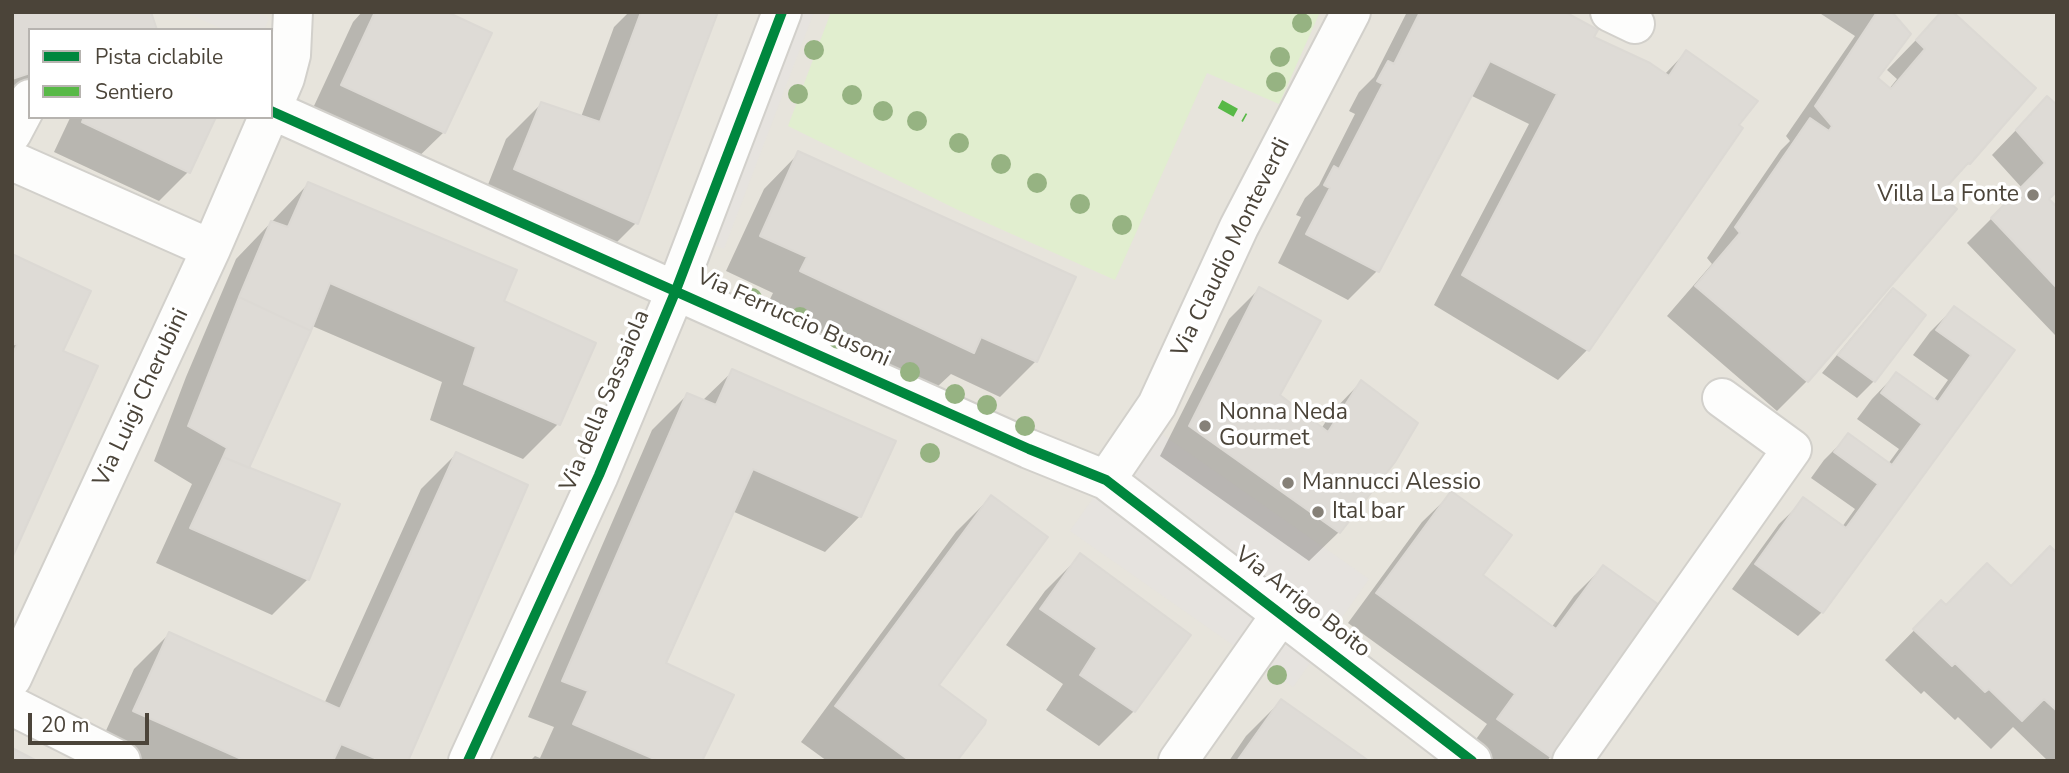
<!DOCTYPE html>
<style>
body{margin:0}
#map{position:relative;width:2069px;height:773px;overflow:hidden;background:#f4f2ee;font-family:"Nunito Sans",sans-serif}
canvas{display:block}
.frame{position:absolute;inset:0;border:14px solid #4b4439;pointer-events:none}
.legend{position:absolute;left:28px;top:28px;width:245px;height:91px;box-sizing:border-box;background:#fff;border:2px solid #b7b4b0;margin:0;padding:9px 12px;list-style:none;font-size:21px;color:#4b4439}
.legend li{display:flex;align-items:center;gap:14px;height:35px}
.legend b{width:35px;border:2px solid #b7b4b0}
.scale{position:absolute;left:28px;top:713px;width:121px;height:32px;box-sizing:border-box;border:4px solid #4b4439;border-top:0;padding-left:9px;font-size:21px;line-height:24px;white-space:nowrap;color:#4b4439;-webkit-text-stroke:5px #fff;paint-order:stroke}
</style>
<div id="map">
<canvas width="2069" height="773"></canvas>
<div class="frame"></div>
<ul class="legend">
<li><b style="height:9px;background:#00873e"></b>Pista ciclabile</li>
<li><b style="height:9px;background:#58b947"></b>Sentiero</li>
</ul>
<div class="scale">20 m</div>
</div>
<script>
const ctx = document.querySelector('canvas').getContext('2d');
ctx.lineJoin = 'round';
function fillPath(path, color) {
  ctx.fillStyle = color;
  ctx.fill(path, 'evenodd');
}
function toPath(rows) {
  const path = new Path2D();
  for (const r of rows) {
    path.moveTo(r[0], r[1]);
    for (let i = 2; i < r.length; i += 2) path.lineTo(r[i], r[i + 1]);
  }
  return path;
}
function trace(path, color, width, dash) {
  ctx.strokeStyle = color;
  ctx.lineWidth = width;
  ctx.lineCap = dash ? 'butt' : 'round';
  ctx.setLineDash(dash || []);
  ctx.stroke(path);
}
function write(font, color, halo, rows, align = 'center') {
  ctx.font = font + ' "Nunito Sans",sans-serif';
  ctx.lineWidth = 7;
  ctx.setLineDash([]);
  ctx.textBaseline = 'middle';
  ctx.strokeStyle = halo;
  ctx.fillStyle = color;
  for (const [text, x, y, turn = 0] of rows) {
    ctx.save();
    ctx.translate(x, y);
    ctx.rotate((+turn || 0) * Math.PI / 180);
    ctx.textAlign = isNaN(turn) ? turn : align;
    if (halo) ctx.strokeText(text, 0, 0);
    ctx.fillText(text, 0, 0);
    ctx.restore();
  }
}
fillPath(toPath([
 [12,12,2057,12,2057,761,12,761],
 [30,30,271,30,271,117,30,117]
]), '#e7e4dc');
fillPath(toPath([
 [831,12,1320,12,1279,104,1207,73,1115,280,960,211,788,126]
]), '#e1eecf');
fillPath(toPath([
 [184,12,255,12,269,18,264,30,225,30],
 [797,12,814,12,724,249,709,243],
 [317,141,631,281,626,292,312,152],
 [1146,423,1369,579,1293,687,1070,531]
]), '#e6e3df');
fillPath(toPath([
 [12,12,30,30,30,92,12,98],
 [362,12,443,12,444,132,408,167,307,121,353,22],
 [629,12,715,12,636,223,601,258,480,205,506,139,541,104,581,117,614,27],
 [1407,12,1562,12,1591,38,1664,75,1686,52,1740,128,1587,350,1558,380,1434,305,1529,124,1470,95,1378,270,1348,300,1278,263,1301,217,1296,215,1305,198,1319,185,1355,114,1349,111,1359,92,1374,77],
 [1818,12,1889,12,1876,78,1889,89,1897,79,1887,70,1943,12,1969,163,1938,194,1955,209,1807,381,1777,411,1667,316,1712,264,1707,258,1781,150,1790,141,1786,136,1855,36],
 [2047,98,2047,199,2057,209,2057,333,2055,335,1967,243,2022,188,1992,155],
 [214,117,188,172,159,201,54,152,70,118],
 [799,153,1036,361,1000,397,951,374,937,387,766,307,773,293,726,271,764,189],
 [308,184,502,302,558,424,523,459,430,420,442,382,310,325,247,469,338,505,307,580,272,615,156,563,192,484,154,461,186,377,236,259],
 [12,256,61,352,12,553],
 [1259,289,1278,395,1321,429,1332,412,1361,382,1339,532,1309,561,1160,456,1229,319],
 [1893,290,1874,381,1857,398,1822,373,1876,308],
 [1954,308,2012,350,1822,612,1798,636,1732,589,1779,524,1804,500,1842,527,1855,509,1811,478,1824,460,1848,436,1888,464,1899,449,1857,419,1872,399,1896,374,1933,401,1948,380,1913,355,1930,332],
 [733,371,860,516,825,552,732,511,664,664,700,761,530,761,535,756,540,758,554,727,528,717,652,430,687,395,702,401],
 [456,454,406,761,131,761,99,746,134,669,169,634,324,704,421,489],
 [1452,493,1480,576,1551,628,1574,596,1603,567,1660,608,1547,761,1486,761,1469,749,1487,724,1348,623,1422,522],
 [991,497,936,686,954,761,827,761,801,742,956,532],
 [2057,555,2057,761,2048,761,2013,727,1991,749,1958,717,1955,720,1924,691,1921,694,1885,660,1941,603,1945,607,2011,588],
 [1080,556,1134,711,1099,746,1046,710,1063,684,1006,645,1045,591],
 [1281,701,1366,761,1229,761,1246,736]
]), '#0003');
const building = toPath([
 [12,12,151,12,157,30,30,30,30,73,12,79,12,12],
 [375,12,447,12,492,33,445,133,341,85,375,12],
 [641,12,718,12,638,224,514,169,541,102,600,122,641,12],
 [1420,12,1565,12,1598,30,1594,37,1650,63,1669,76,1686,50,1758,101,1739,125,1743,128,1589,351,1462,275,1557,94,1490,61,1379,272,1306,234,1330,188,1324,185,1334,166,1339,169,1383,84,1377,81,1388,61,1394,64,1420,12],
 [1877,12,1892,12,1911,34,1878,78,1891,89,1925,49,1916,40,1941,12,1953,12,2036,88,1970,164,1968,163,1940,194,1957,209,1808,382,1695,286,1740,233,1735,227,1810,118,1829,131,1832,126,1815,106,1877,12],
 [2047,96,2057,105,2057,191,2049,199,2057,207,2057,288,1991,218,2045,163,2016,130,2047,96],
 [84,117,216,117,190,173,82,122,84,117],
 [798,151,1076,277,1037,362,981,337,974,353,800,271,807,257,760,236,798,151],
 [308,182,517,270,504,301,596,343,560,425,464,384,476,347,330,283,311,331,239,297,271,221,288,227,308,182],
 [12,254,91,291,63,351,98,366,12,558,12,355,17,345,12,343,12,254],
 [1259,287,1321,321,1280,395,1328,432,1361,380,1418,423,1395,462,1340,533,1189,426,1259,287],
 [1893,288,1926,315,1875,382,1838,355,1893,288],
 [239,297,311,331,249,468,223,457,227,448,188,426,239,297],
 [1954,306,2015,350,1823,613,1755,564,1803,497,1846,528,1878,484,1834,452,1848,433,1892,465,1922,424,1881,393,1896,372,1938,402,1971,355,1936,330,1954,306],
 [732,369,896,441,861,517,753,469,666,663,734,695,702,761,659,761,573,724,588,691,562,681,687,393,716,405,732,369],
 [456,452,528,485,408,761,382,761,341,744,333,761,246,761,133,711,169,632,340,709,456,452],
 [223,457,340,504,309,580,190,528,223,457],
 [1451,491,1512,535,1483,575,1556,629,1603,565,1662,607,1552,758,1497,719,1515,694,1376,593,1451,491],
 [991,495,1048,537,939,685,986,720,985,724,957,761,910,761,835,706,991,495],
 [2050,546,2057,553,2057,711,2044,699,2022,721,1989,689,1985,692,1955,663,1952,666,1913,629,1941,600,1946,605,1987,563,2011,586,2050,546],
 [1080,553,1191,635,1135,712,1080,675,1097,648,1040,609,1080,553],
 [1281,699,1369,761,1237,761,1281,699],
 [12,748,37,761,12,761,12,748]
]);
fillPath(building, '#dedbd6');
trace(building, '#dcd9d4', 2);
const minor = toPath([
 [1610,12,1635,24],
 [272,110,1029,449,1106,480,1472,761],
 [271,111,285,78,291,55,293,12],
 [12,133,30,99],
 [12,161,211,249],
 [1106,480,1157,405,1239,227,1351,12],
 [12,678,211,249,268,117],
 [12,706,121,761],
 [468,761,599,475,676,290,782,12],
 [1178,761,1282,613],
 [1572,761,1792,449,1722,398]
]);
trace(minor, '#d2d0cb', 42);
trace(minor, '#fdfdfc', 38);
trace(toPath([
 [1220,104,1245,118]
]), '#58b947', 9, [18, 9]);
trace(toPath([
 [271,111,1029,449,1106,480,1472,761],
 [468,761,599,475,676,290,782,12]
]), '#00873e', 10);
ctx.fillStyle = '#96b382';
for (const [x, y] of [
 [1302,23],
 [814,50],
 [1280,57],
 [1276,82],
 [798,94],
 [852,95],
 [883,111],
 [917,121],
 [959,143],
 [1001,164],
 [1037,183],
 [1080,204],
 [1122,225],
 [752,298],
 [800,317],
 [838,339],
 [910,372],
 [955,394],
 [987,405],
 [1025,426],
 [930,453],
 [1277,675]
]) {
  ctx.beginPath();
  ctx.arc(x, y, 10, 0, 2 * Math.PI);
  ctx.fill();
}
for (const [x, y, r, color] of [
 [2033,195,7,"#868178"],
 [1205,426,7,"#868178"],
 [1288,483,7,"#868178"],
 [1318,512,7,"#868178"]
]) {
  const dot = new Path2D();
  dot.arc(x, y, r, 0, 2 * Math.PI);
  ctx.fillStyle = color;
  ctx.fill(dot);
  trace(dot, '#fff', 2.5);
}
write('23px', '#4b4439', '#fff', [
 ["Villa La Fonte",2019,195,"right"],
 ["Nonna Neda",1219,413],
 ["Gourmet",1219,439],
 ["Mannucci Alessio",1302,483],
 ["Ital bar",1332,512]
], 'left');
write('23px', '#4b4439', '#fff', [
 ["Via Claudio Monteverdi",1232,248,-64],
 ["Via Ferruccio Busoni",793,319,24],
 ["Via Luigi Cherubini",142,398,-65],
 ["Via della Sassaiola",606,401,-67],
 ["Via Arrigo Boito",1302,603,38]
]);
</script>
